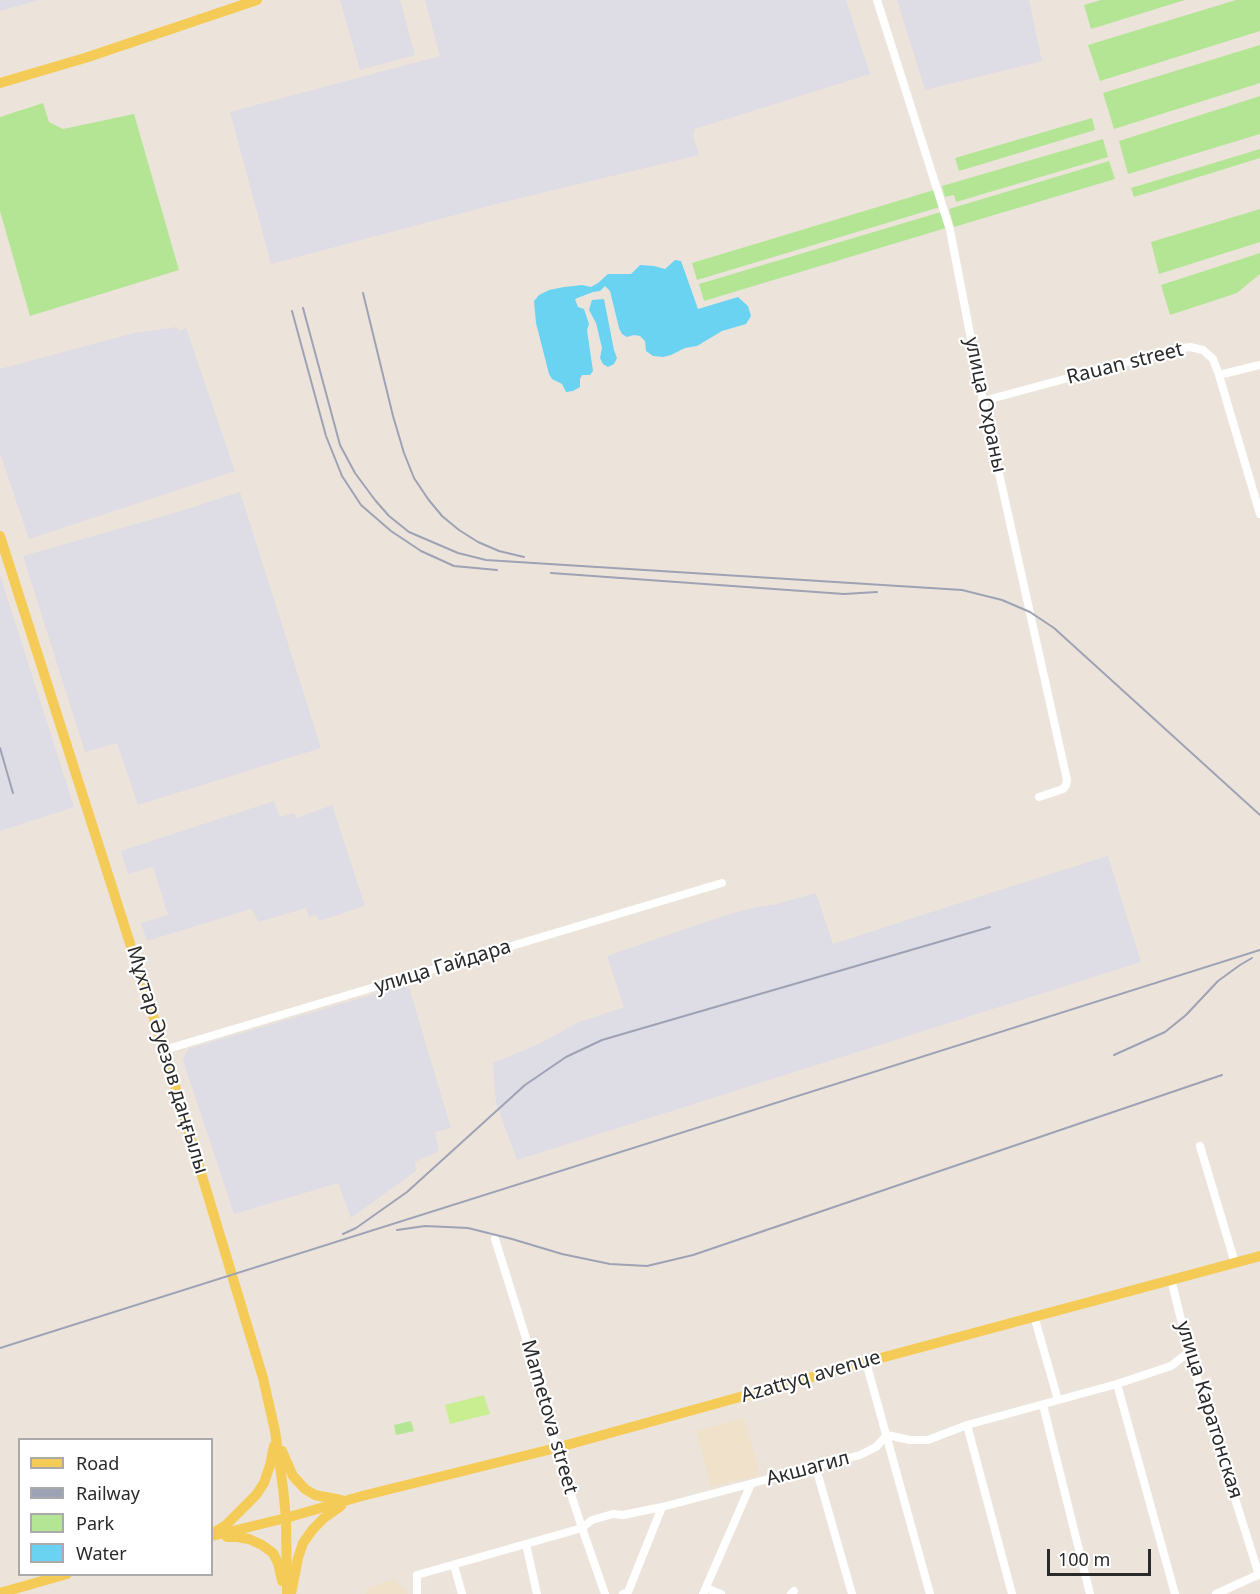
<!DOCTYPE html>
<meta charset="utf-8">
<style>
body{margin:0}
#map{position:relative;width:1260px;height:1594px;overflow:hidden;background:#ece4db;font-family:"Noto Sans",sans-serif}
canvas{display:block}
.legend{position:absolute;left:18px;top:1438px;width:195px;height:138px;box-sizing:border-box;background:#fff;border:2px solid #aaa;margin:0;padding:8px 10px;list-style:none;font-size:18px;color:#2a2a2a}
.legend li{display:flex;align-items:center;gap:12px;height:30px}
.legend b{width:30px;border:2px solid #aaa}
.scale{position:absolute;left:1047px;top:1549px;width:104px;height:27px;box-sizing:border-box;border:3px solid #2a2a2a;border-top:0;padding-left:8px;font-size:18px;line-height:21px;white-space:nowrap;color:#2a2a2a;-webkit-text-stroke:4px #fff;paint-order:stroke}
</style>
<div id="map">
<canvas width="1260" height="1594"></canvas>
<ul class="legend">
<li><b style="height:8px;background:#f5cb57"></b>Road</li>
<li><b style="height:8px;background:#9ea2b5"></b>Railway</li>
<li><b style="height:16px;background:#b3e595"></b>Park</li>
<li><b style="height:16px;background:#6ad3f2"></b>Water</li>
</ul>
<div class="scale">100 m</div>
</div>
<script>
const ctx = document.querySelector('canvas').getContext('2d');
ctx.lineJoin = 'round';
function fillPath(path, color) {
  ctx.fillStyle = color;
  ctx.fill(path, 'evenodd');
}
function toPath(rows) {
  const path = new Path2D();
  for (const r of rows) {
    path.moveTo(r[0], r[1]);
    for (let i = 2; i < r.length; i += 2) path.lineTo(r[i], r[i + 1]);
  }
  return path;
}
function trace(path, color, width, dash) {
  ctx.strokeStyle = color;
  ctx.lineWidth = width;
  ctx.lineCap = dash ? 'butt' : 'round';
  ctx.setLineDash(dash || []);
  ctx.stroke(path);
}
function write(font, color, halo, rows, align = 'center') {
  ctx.font = font + ' "Noto Sans",sans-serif';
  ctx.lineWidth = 4.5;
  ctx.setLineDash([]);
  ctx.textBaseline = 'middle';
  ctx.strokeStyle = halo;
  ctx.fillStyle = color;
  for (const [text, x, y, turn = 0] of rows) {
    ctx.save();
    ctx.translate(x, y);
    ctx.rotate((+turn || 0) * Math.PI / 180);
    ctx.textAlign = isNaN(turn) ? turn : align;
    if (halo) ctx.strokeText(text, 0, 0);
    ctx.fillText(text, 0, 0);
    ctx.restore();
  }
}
fillPath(toPath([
 [0,0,39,0,0,11],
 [340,0,400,0,415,55,360,70],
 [425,0,846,0,870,74,695,129,693,136,699,155,504,202,271,264,230,112,440,56],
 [897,0,1029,0,1042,61,925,90],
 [177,327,179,331,186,328,235,471,29,539,0,453,0,369,134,333],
 [240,492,321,748,138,805,117,743,85,752,23,556,181,511],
 [0,575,74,807,0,831],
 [274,801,280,817,294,813,297,818,332,805,365,906,319,921,316,915,309,917,306,908,259,922,251,909,147,941,141,923,168,915,153,867,128,874,121,851],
 [1108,856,1141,962,517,1160,496,1103,493,1063,541,1043,577,1023,624,1007,607,956,726,915,761,906,773,905,816,893,833,944,1009,887],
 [408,984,451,1128,435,1132,439,1151,415,1162,416,1171,351,1218,338,1183,234,1214,183,1060,188,1049]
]), '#dedce4');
fillPath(toPath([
 [744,1418,760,1475,711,1487,696,1431],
 [394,1579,408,1594,365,1594,368,1588]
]), '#efe1ca');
fillPath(toPath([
 [1101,0,1185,0,1091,29,1084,5],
 [1236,0,1260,0,1260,31,1100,81,1088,45],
 [1260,45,1260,83,1114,129,1103,93],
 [1260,96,1260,134,1128,174,1119,141],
 [43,103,49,122,63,129,134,114,179,270,30,316,0,211,0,117],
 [1092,118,1095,130,959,171,955,158],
 [1103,139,1108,157,956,202,954,195,945,197,942,186],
 [1260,149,1260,158,1134,197,1131,188],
 [1109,161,1115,179,954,227,949,209],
 [934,190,940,207,697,280,692,263],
 [1260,209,1260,242,1159,274,1151,242],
 [941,212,946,228,704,301,699,284],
 [1260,253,1260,274,1237,293,1170,315,1161,285],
 [411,1421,414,1431,396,1435,394,1425]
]), '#b3e595');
fillPath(toPath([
 [484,1395,490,1414,450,1424,445,1405]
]), '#c9ed91');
fillPath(toPath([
 [675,260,681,261,698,309,738,297,748,306,751,316,746,324,722,331,697,346,685,348,671,355,663,357,653,356,646,351,645,341,640,336,634,335,627,337,622,334,619,328,610,291,605,286,600,291,593,292,575,299,578,307,584,309,589,324,587,330,593,371,590,375,582,375,580,379,580,387,573,391,566,392,562,384,552,379,549,374,536,323,534,301,539,295,549,290,564,287,582,285,591,287,598,283,608,274,631,274,640,265,654,266,665,269],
 [604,299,614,350,617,358,614,364,608,367,603,364,600,358,602,348,596,323,589,310,592,300]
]), '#6ad3f2');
trace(toPath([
 [877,0,950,230,983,401,1067,780,1066,785,1063,789,1039,797],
 [1219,375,1260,365],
 [983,401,1176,349,1190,347,1203,350,1213,359,1219,375,1260,514],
 [164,1050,722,883],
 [1200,1146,1235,1263],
 [495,1239,539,1380,556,1448,582,1528,605,1594],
 [1171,1279,1189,1352,1259,1575],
 [1034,1316,1058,1400],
 [866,1362,930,1594],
 [1117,1384,1175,1594],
 [1043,1405,1090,1594],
 [967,1425,1012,1594],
 [816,1468,852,1594],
 [526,1544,537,1594],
 [454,1565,462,1594],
 [706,1588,721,1594],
 [417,1594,417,1575,582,1528,592,1520,613,1514,623,1515,662,1507,860,1455,876,1447,887,1435,910,1440,928,1440,967,1425,1117,1384,1171,1366,1189,1352],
 [623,1594,628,1592,662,1507],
 [703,1594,751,1484],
 [791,1594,794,1591],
 [1216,1594,1260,1574]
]), '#fff', 8);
trace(toPath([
 [0,83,85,58,257,0],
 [0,536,164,1050,263,1378,275,1431,283,1488,286,1518,287,1594],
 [282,1451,293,1476,305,1489,315,1495,341,1500],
 [213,1533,226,1525,256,1495,264,1483,270,1465,274,1446],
 [212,1536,286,1518,362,1496,556,1448,866,1362,1260,1256],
 [227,1537,237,1537,249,1539,262,1545,273,1553,278,1563,282,1581],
 [0,1593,67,1574],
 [291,1594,298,1558,303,1543,313,1529,324,1518,341,1506]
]), '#f5cb57', 10);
trace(toPath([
 [363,293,393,416,404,453,414,478,428,499,442,516,459,530,478,542,499,551,524,557],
 [303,308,340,445,355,473,375,500,389,516,409,532,458,553,486,560,962,590,1002,600,1030,612,1054,628,1260,815],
 [292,311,326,436,342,476,361,505,391,531,421,551,454,566,497,570],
 [551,573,844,594,877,592],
 [0,748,13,793],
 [1114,1055,1165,1032,1186,1015,1218,981,1240,965,1252,958],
 [397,1230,425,1226,468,1228,512,1239,562,1254,610,1264,647,1266,693,1255,1222,1075],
 [343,1234,356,1228,407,1192,525,1085,566,1057,602,1040,990,927],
 [0,1348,1260,950]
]), '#9ea2b5', 2);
write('20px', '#2a2a2a', '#fff', [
 ["Rauan street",1125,364,-14],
 ["улица Охраны",985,405,78],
 ["улица Гайдара",443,967,-17],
 ["Мұхтар Әуезов даңғылы",167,1060,73],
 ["Azattyq avenue",811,1377,-16],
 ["улица Каратонская",1209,1410,73],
 ["Mametova street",549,1417,74],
 ["Акшагил",808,1469,-15]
]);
</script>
